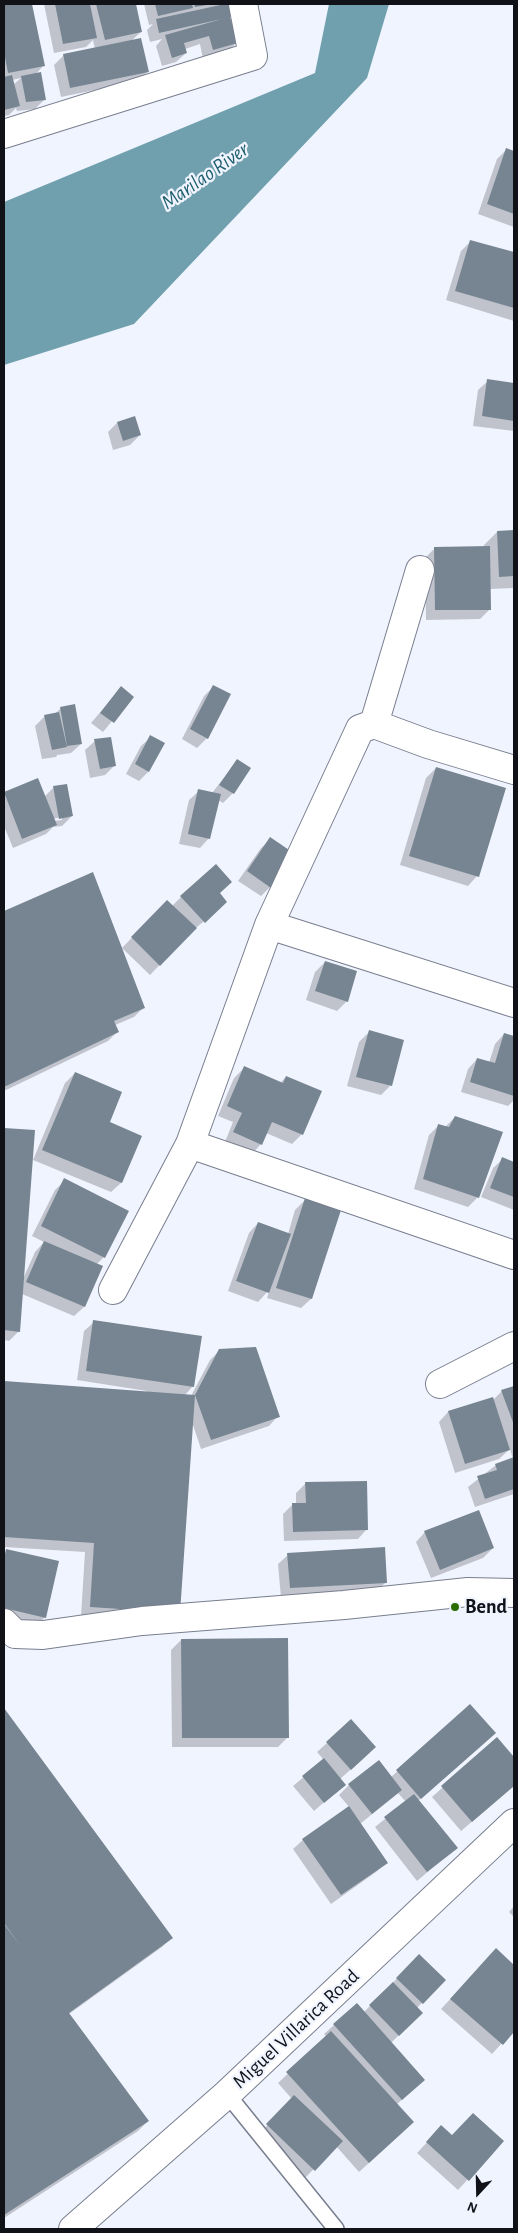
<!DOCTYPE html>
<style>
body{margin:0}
#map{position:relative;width:518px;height:2233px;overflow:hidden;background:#f0f4ff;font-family:"Alegreya Sans",sans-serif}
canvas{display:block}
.frame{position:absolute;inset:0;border:5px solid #101218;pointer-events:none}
.north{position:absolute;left:453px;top:2168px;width:50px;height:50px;-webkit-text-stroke:4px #f0f4ff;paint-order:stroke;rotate:201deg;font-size:14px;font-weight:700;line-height:20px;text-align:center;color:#101218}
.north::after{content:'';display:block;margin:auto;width:18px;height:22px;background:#101218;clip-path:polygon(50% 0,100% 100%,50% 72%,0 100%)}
</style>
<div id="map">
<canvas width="518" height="2233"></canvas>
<div class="frame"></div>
<div class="north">N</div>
</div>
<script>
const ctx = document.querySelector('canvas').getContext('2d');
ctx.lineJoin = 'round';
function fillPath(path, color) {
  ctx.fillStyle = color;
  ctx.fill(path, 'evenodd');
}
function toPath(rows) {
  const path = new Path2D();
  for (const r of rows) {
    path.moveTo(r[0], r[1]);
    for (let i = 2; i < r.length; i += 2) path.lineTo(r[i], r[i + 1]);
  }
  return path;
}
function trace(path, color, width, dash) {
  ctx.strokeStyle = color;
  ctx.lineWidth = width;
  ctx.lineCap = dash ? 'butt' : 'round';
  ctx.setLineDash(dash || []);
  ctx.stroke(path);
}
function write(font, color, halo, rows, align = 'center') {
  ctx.font = font + ' "Alegreya Sans",sans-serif';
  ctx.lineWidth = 4.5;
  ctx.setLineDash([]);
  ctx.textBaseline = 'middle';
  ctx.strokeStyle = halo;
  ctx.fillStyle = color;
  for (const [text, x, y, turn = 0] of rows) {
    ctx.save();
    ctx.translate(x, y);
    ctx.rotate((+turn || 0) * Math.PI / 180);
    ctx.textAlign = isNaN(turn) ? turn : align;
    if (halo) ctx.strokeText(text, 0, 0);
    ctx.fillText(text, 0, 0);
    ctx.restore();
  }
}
fillPath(toPath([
 [329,4,389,4,367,78,134,324,4,365,4,202,315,73]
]), '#70a0ad');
fillPath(toPath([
 [4,4,31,4,44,65,35,75,45,99,35,109,17,111,16,108,9,115,4,116],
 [21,78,13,85,12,80],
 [44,4,135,4,141,32,131,41,147,72,138,81,61,97,54,65,64,55,95,49,93,40,86,47,54,53],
 [144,4,230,4,232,16,229,18,236,43,227,53,203,59,200,44,185,49,186,53,176,62,162,66,156,46,162,39,150,42,147,30,153,24,149,25],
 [506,150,514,153,514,227,478,214,497,159],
 [471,241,514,254,514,321,446,300,461,251],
 [488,381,514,384,514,431,473,426,478,390],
 [134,417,140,435,130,445,113,450,108,432,117,423],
 [514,531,514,588,490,589,490,609,480,619,426,620,425,558,435,548,484,548,484,545,497,532],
 [213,687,207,738,197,748,182,739,204,696],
 [121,688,132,697,103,732,91,723],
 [61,708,81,744,71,753,58,755,58,754,56,757,42,759,35,726,45,716,55,714],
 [151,737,148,772,139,781,126,774,141,746],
 [95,741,115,765,105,775,90,778,85,750],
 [237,761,250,769,233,793,223,803,218,800,209,838,200,848,179,844,189,800,199,791,212,793],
 [436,768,477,876,468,886,400,865,426,778],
 [37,780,44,797,53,788,72,816,62,826,53,827,46,834,13,848,4,826,4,793],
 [62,817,62,820,53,821,52,819],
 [271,839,270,887,261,896,238,881,261,848],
 [92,874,144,1007,134,1017,115,1025,117,1032,108,1041,4,1091,4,913],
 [218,893,216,912,193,930,150,975,122,948,167,901,172,906,181,897],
 [325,962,347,1001,337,1011,306,1000,315,972],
 [369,1032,390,1086,381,1095,347,1086,359,1042],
 [504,1034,514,1037,514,1100,508,1106,461,1092,468,1069,477,1059,489,1063,495,1044],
 [244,1068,280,1083,286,1077,302,1134,292,1144,266,1133,261,1144,252,1154,225,1142,233,1122,218,1116,234,1078],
 [75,1073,108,1123,140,1137,121,1183,111,1192,33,1160,65,1083],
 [455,1117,478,1197,468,1207,414,1189,429,1135,439,1125,445,1127],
 [4,1129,34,1131,23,1279,35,1252,44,1242,32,1236,55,1190,65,1180,127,1211,104,1257,96,1265,101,1267,84,1307,74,1316,22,1294,19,1331,9,1341,4,1340],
 [503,1159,514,1163,514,1210,481,1197,493,1168],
 [305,1200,339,1211,311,1299,301,1308,267,1298,270,1289,258,1302,228,1291,249,1233,258,1223,288,1234,295,1210],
 [94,1322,193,1386,185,1395,191,1396,210,1360,220,1350,278,1416,269,1426,201,1449,192,1422,179,1612,81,1616,85,1552,4,1547,4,1383,147,1393,147,1391,77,1380,84,1331],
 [514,1387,514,1494,475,1507,468,1487,496,1465,513,1459,510,1449,499,1459,455,1473,439,1422,448,1412,493,1398,493,1400,502,1391],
 [305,1484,367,1529,358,1539,284,1541,283,1514,293,1504,296,1504,296,1493],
 [425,1532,493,1548,483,1558,431,1578,416,1542],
 [7,1550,45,1617,35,1627,4,1620,4,1553],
 [288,1555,386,1582,376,1592,281,1598,278,1564],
 [181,1640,288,1737,278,1747,172,1747,171,1650],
 [470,1706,484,1743,418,1801,456,1848,417,1881,375,1827,406,1802,398,1793,360,1824,386,1863,376,1872,331,1904,293,1849,303,1840,350,1808,339,1795,349,1785,378,1762,391,1777],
 [4,1710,171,1938,162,1947,69,2014,148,2121,138,2131,4,2218],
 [497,1739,514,1758,514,1786,461,1831,432,1797],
 [327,1743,365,1757,340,1779,344,1785,314,1811,293,1786,324,1760,317,1752],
 [514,1906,514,1917,509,1912],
 [496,1950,514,1966,514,2030,492,2054,441,2009],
 [419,1956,444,1980,416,2009,421,2013,391,2043,414,2089,396,2105,403,2132,359,2172,336,2146,304,2179,258,2135,292,2099,278,2083,327,2037,324,2034,334,2025,364,2012],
 [452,2136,503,2141,458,2190,417,2153,432,2137]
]), '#0003');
fillPath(toPath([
 [4,4,32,4,45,66,8,73,4,52],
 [55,4,90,4,97,38,63,44],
 [96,4,136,4,142,32,105,40],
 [155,4,192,4,193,8,158,16],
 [194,4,207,4,207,5,195,7],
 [225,4,230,4,233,16,230,17,238,43,213,50,209,36,184,43,187,53,172,58,165,35,222,19,159,33,156,19],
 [141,38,149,72,70,88,63,54],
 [41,72,46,100,26,102,21,76],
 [12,75,20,106,4,110,4,77],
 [506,148,514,151,514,214,487,204],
 [470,240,514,252,514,308,455,291],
 [487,379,514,383,514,421,482,416],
 [135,416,141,435,123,441,117,422],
 [514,530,514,576,499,577,497,531],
 [490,546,491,610,435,610,434,547],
 [213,685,231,694,208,739,190,729],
 [121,686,134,697,114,723,100,713],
 [75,704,82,744,67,746,60,707],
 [59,712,67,747,52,750,44,715],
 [150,735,165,743,149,772,135,764],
 [111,737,116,766,100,769,94,739],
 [237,759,251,768,234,794,219,785],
 [436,767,506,788,479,877,409,856],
 [38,778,57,825,22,839,4,792],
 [67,784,73,816,59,819,53,786],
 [198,789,221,794,210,839,188,834],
 [270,837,295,854,271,888,247,871],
 [216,864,232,882,220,893,227,902,205,923,180,896],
 [93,872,145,1008,114,1021,119,1032,4,1087,4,911],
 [167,900,197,928,160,966,131,937],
 [325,961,357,971,348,1002,315,991],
 [369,1030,404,1040,392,1086,356,1077],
 [504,1033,514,1036,514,1096,470,1082,477,1058,495,1063],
 [244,1066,283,1083,286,1076,322,1091,303,1135,272,1122,262,1145,233,1132,242,1113,227,1106],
 [75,1072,122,1092,110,1122,142,1136,122,1183,42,1150],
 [455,1116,503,1132,479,1198,423,1179,438,1124,449,1127],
 [4,1128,35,1130,20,1332,4,1330],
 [502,1157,514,1162,514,1197,490,1188],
 [64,1178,129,1211,105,1258,41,1226],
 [305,1198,341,1210,312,1299,276,1288],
 [258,1222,291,1234,269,1293,236,1281],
 [44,1241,103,1266,85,1307,26,1282],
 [93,1320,202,1336,194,1387,86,1371],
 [256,1347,280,1417,211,1440,195,1395,219,1349],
 [4,1381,195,1395,180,1613,90,1607,94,1543,4,1537],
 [514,1386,514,1425,501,1390],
 [493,1397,510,1450,465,1464,448,1411],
 [514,1457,514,1489,485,1499,477,1476,497,1470,495,1464],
 [367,1481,368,1530,293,1532,292,1503,306,1503,305,1482],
 [479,1510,494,1548,440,1570,424,1531],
 [385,1547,387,1583,290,1588,287,1553],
 [6,1549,59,1561,46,1618,4,1608,4,1560],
 [288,1638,289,1738,182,1738,181,1639],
 [470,1704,496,1733,421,1799,396,1770],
 [4,1708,173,1938,69,2013,149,2121,4,2215,4,1924,20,1945,4,1923],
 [351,1719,376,1747,351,1770,326,1742],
 [497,1737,514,1757,514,1786,472,1822,441,1786],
 [324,1758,346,1785,324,1803,302,1776],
 [379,1760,402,1790,372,1814,348,1784],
 [414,1794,458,1848,427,1872,384,1817],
 [349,1806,388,1863,341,1895,302,1839],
 [496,1948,514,1965,514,2032,503,2045,450,1999],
 [419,1954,446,1980,423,2004,396,1978],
 [393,1982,423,2013,399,2036,369,2005],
 [357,2003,425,2080,402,2100,333,2024],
 [331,2031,414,2122,369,2163,286,2072],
 [294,2095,343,2141,315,2171,266,2124],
 [473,2113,504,2141,469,2181,426,2142,441,2125,452,2135]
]), '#768591');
const service = toPath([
 [227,2094,336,2229]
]);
const minor = toPath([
 [4,134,253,56,243,4],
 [374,724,420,570],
 [269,925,514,1003],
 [190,1144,514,1255],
 [113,1290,190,1144,269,925,360,729,374,724,428,744,514,770],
 [440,1384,514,1346]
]);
const tertiary = toPath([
 [4,1623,15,1634,43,1635,142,1621,344,1605,468,1592,514,1593]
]);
const secondary = toPath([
 [73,2229,227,2094,514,1823]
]);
trace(service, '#787e8e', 18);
trace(minor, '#787e8e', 30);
trace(tertiary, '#787e8e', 30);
trace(secondary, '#787e8e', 30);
trace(service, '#fff', 15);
trace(minor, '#fff', 28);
trace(tertiary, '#fff', 28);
trace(secondary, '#fff', 28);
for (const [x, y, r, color] of [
 [455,1607,5,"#2a6b00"]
]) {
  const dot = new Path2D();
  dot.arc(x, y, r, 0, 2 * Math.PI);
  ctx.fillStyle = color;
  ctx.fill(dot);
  trace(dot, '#f0f4ff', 2);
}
write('bold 20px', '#101218', '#f0f4ff', [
 ["Bend",465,1607]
], 'left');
write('20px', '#101218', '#f0f4ff', [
 ["Miguel Villarica Road",296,2029,-43]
]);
write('italic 21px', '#1e5f6e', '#f0f4ff', [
 ["Marilao River",205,176,-35]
]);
</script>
